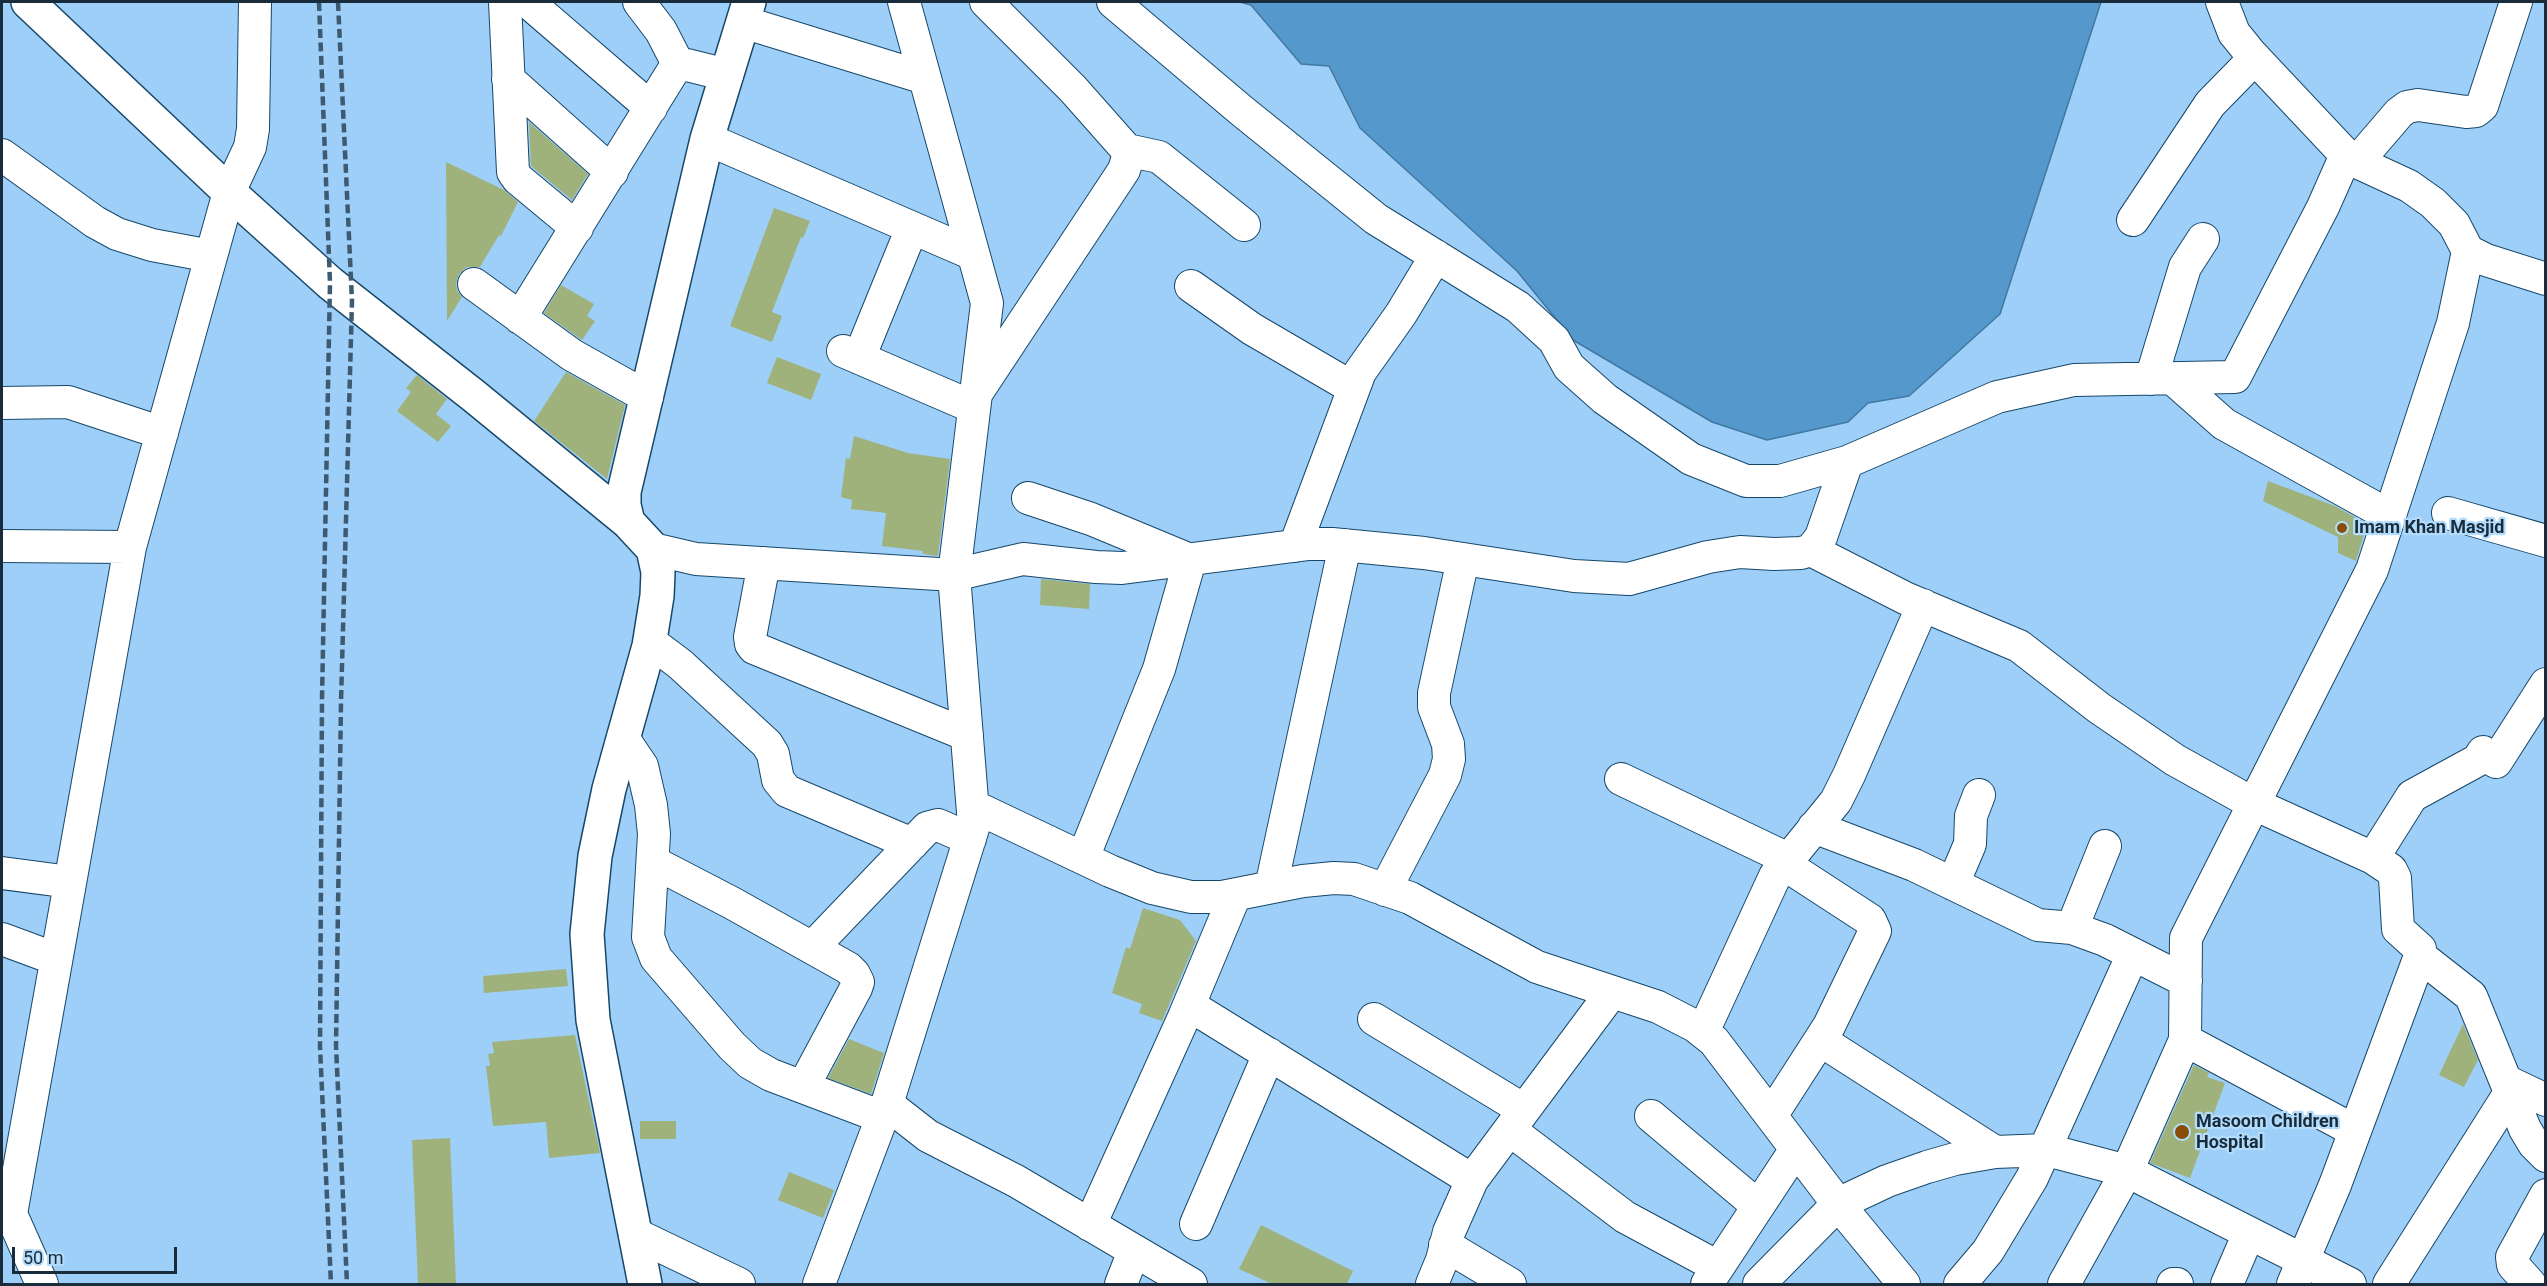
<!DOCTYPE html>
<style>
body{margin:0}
#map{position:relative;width:2547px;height:1286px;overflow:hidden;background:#9dcff8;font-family:Roboto,sans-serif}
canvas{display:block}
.frame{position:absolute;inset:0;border:3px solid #182c3c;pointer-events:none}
.scale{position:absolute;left:12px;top:1247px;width:165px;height:27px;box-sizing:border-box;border:3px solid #182c3c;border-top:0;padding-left:8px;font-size:18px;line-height:21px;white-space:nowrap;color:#182c3c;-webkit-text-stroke:4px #b3dbfc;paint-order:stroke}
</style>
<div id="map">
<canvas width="2547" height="1286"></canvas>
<div class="frame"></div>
<div class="scale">50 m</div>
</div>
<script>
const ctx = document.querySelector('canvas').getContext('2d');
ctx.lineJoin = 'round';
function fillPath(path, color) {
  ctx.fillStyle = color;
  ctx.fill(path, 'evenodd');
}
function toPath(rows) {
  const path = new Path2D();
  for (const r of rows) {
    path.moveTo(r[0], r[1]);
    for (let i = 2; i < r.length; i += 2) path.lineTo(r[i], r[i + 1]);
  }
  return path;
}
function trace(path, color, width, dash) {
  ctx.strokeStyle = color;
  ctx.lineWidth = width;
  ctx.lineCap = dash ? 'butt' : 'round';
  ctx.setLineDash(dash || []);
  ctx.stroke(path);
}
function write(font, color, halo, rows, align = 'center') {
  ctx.font = font + ' Roboto,sans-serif';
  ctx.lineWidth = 4.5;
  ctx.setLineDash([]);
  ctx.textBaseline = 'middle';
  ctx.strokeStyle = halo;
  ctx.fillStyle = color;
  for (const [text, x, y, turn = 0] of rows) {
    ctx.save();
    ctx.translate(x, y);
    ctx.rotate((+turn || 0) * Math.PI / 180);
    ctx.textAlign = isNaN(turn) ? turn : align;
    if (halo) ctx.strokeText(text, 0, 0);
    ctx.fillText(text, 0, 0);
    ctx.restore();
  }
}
const water = toPath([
 [1240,2,2101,2,2000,314,1909,396,1868,403,1848,422,1767,440,1712,422,1573,340,1517,271,1360,128,1329,66,1301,64,1251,5,1240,2]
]);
fillPath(water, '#5498cc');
trace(water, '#4278a1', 1.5);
fillPath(toPath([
 [529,122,588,174,572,200,531,166],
 [446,162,504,190,518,202,501,236,499,235,480,267,467,267,459,274,456,283,457,291,462,297,447,321],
 [774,208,810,221,803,238,801,237,772,312,782,316,772,342,730,326],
 [561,285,594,304,587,316,595,321,582,340,544,313],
 [777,357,821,374,811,400,767,383],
 [566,372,625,405,607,479,534,421],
 [417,375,447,399,436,414,451,426,438,442,397,411,411,392,406,388],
 [854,436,908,453,950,459,938,556,923,554,923,551,882,546,886,513,851,509,852,500,841,497,846,458,850,459],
 [2268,481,2335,506,2367,524,2356,561,2338,553,2338,537,2263,501],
 [1041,579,1090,584,1089,609,1040,605],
 [1143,908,1180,920,1196,941,1162,1021,1139,1013,1142,1004,1112,993,1126,947,1130,949],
 [566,969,568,986,484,993,483,976],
 [2463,1024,2478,1060,2464,1087,2439,1075],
 [575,1035,600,1153,549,1158,546,1122,493,1126,486,1066,490,1066,488,1054,494,1053,492,1042],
 [849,1039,884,1053,871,1094,828,1078],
 [2194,1065,2209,1073,2207,1077,2225,1083,2190,1178,2150,1163],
 [640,1121,676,1121,676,1139,640,1139],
 [450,1138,456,1284,418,1284,412,1140],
 [789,1172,834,1190,823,1218,778,1200],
 [1261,1225,1353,1271,1347,1284,1272,1284,1239,1269]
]), '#a0b27c');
const minor = toPath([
 [505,2,513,172,518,179,577,228],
 [528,2,651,108],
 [639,2,661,31,679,66],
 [1113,2,1242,111,1376,219,1518,307,1554,340,1569,367,1605,399,1691,459,1746,481,1780,481,1847,462,1997,397,2074,380,2235,377,2323,207,2346,155,2251,54,2234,33,2222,2],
 [743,22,925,78],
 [508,79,612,172],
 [707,139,973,254],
 [1127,150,1159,157,1244,225],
 [2,155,95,222,117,234,152,245,211,256],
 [2346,155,2357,162,2409,186,2433,203,2454,224,2468,251,2486,260,2546,279],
 [2357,162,2399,113,2407,107,2418,105,2466,112,2476,111,2482,106,2516,2],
 [2133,220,2210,104,2255,58],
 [474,284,572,355,647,397],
 [1191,286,1252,329,1353,388],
 [520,318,673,71,679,66,687,65,727,75],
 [843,351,973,407],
 [859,358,912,228],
 [2172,378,2224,424,2390,516],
 [2151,379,2185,267,2203,239],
 [978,391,1124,170,1128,157,1127,150,1073,89,986,2],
 [2,403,68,402,162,433],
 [1028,498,1091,519,1190,560,1159,669,1083,858],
 [2448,513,2546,541],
 [2,546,130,547,229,192,250,147,253,129,255,2],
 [1295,546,1360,372,1401,314,1436,256],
 [653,549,696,559,954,575,1023,559,1096,567,1122,568,1309,544,1332,544,1424,553,1574,576,1629,579,1708,557,1740,552,1774,554,1801,553,1811,550,1821,537,1847,462],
 [1811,550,1905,598,2019,646,2099,708,2175,760,2254,804,2373,858,2391,870,2395,878,2398,929,2420,949,2420,956,2335,1185,2293,1284],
 [764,563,750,637,751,644,754,648,967,735],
 [649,646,660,649,680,664,767,744,773,754,778,780,787,791,912,844],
 [623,738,642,766,651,805,654,834,648,937,656,958,732,1046,750,1063,771,1075,882,1117],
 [2496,762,2546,684],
 [1621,779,1788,859],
 [973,806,1110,871,1152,888,1191,897,1222,897,1303,881,1334,878,1354,879,1410,898,1537,967,1658,1007,1695,1026,1714,1041,1838,1204,1904,1284],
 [1814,827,1914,865,2038,925,2072,928,2105,940,2186,981],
 [2373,858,2412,796,2478,760,2483,752],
 [653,862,732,903,848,968,854,974,858,982,856,988,803,1087],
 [2,873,70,882],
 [1953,884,1970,844,1971,816,1979,795],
 [1271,887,1345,545],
 [1385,890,1445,775,1449,759,1448,744,1434,707,1434,693,1463,559],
 [2072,928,2105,846],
 [2,939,56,959],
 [812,948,927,828,938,825,970,839],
 [2420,956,2471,996,2525,1129,2534,1144,2546,1156],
 [1189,1005,1472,1180],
 [1374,1019,1524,1110],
 [1703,1032,1775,876,1836,801,1849,775,1923,605],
 [1820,1040,1995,1152],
 [2185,1040,2355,1131],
 [2506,1081,2546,1100],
 [887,1104,928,1136,1016,1181,1191,1284],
 [1651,1116,1758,1206],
 [1771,1116,1829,1026,1875,931,1870,920,1784,864],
 [1510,1130,1625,1217,1718,1267],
 [1196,1224,1269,1054],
 [1090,1225,1184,1017,1235,895],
 [635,1234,739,1284],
 [1445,1245,1510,1284],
 [42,1284,11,1214,130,547],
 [819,1284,887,1104,974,825,954,575,987,303,904,2],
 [1121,1284,1134,1251],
 [1432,1284,1442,1260,1449,1232,1472,1180,1612,992],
 [1707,1284,1796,1149],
 [1759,1284,1838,1204,1887,1181,1927,1167,1955,1159,1995,1152,2047,1150,2127,1171,2185,1040,2186,938,2372,570,2453,323,2468,251],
 [1960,1284,1988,1251,2032,1178,2133,954],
 [2064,1284,2127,1171,2350,1284],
 [2173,1284,2177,1284],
 [2227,1284,2249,1233],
 [2389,1284,2511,1091],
 [2530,1284,2513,1265,2512,1257,2546,1195]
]);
const major = toPath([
 [28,2,229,192,330,283,474,396,628,522],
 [645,1284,593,1020,587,934,595,856,609,789,649,646,657,596,658,572,653,549,628,522,624,505,624,492,707,139,749,2]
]);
trace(minor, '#17486a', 34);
trace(major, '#17486a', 36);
trace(minor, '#fff', 32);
trace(major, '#fff', 33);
trace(toPath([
 [319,2,330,283,322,699,320,1047,331,1284],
 [338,2,352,301,341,702,336,1046,347,1284]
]), '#3e5a71', 4.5, [9, 4.5]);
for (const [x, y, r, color] of [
 [2342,528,6,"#884f04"],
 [2182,1132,8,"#884f04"]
]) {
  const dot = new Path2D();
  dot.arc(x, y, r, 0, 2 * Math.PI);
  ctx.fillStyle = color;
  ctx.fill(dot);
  trace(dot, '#b3dbfc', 2);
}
write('bold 18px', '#182c3c', '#b3dbfc', [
 ["Imam Khan Masjid",2354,528],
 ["Masoom Children",2196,1122],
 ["Hospital",2196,1143]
], 'left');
</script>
